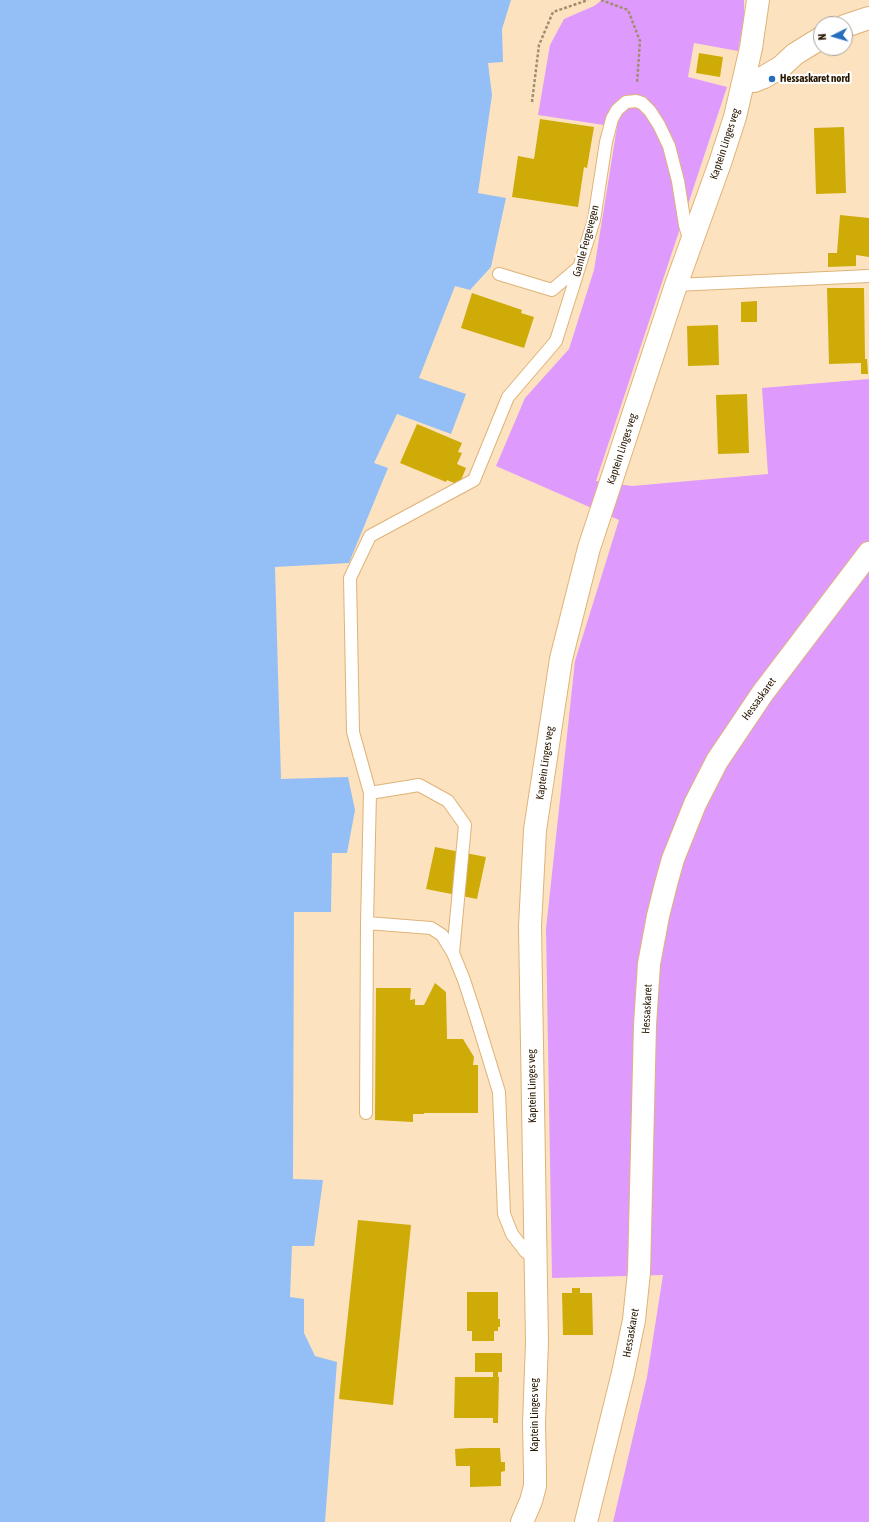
<!DOCTYPE html>
<style>
body{margin:0}
#map{position:relative;width:869px;height:1522px;overflow:hidden;background:#fde2bf;font-family:"Asap Condensed",sans-serif}
canvas{display:block}
.north{position:absolute;left:813px;top:16px;width:40px;height:40px;box-sizing:border-box;background:#fff;border:1px solid #a9a399;border-radius:50%;rotate:265deg;font-size:11px;font-weight:700;line-height:16px;text-align:center;color:#281801}
.north::after{content:'';display:block;margin:auto;width:14px;height:18px;background:#256dbd;clip-path:polygon(50% 0,100% 100%,50% 72%,0 100%)}
</style>
<div id="map">
<canvas width="869" height="1522"></canvas>
<div class="north">N</div>
</div>
<script>
const ctx = document.querySelector('canvas').getContext('2d');
ctx.lineJoin = 'round';
function fillPath(path, color) {
  ctx.fillStyle = color;
  ctx.fill(path, 'evenodd');
}
function toPath(rows) {
  const path = new Path2D();
  for (const r of rows) {
    path.moveTo(r[0], r[1]);
    for (let i = 2; i < r.length; i += 2) path.lineTo(r[i], r[i + 1]);
  }
  return path;
}
function trace(path, color, width, dash) {
  ctx.strokeStyle = color;
  ctx.lineWidth = width;
  ctx.lineCap = dash ? 'butt' : 'round';
  ctx.setLineDash(dash || []);
  ctx.stroke(path);
}
function write(font, color, halo, rows, align = 'center') {
  ctx.font = font + ' "Asap Condensed",sans-serif';
  ctx.lineWidth = 4;
  ctx.setLineDash([]);
  ctx.textBaseline = 'middle';
  ctx.strokeStyle = halo;
  ctx.fillStyle = color;
  for (const [text, x, y, turn = 0] of rows) {
    ctx.save();
    ctx.translate(x, y);
    ctx.rotate((+turn || 0) * Math.PI / 180);
    ctx.textAlign = isNaN(turn) ? turn : align;
    if (halo) ctx.strokeText(text, 0, 0);
    ctx.fillText(text, 0, 0);
    ctx.restore();
  }
}
fillPath(toPath([
 [602,0,744,0,744,18,738,51,694,43,688,77,727,87,596,481,632,486,768,474,762,388,869,379,869,1522,613,1522,647,1377,663,1275,552,1278,546,929,575,661,619,520,496,466,525,398,569,349,594,270,617,127,538,115,550,45,564,19,594,6]
]), '#de9bfd');
fillPath(toPath([
 [0,0,511,0,502,29,503,62,488,63,492,95,478,193,506,198,491,267,470,290,455,286,419,378,466,394,451,434,397,414,374,463,388,468,349,563,275,567,281,779,348,777,355,810,347,853,332,853,331,912,294,912,293,1179,323,1180,314,1246,292,1246,290,1297,304,1299,304,1333,315,1356,337,1362,325,1522,0,1522]
]), '#93bff6');
fillPath(toPath([
 [699,53,723,57,720,77,696,73],
 [540,119,594,127,587,168,584,167,578,207,512,197,518,156,534,159],
 [844,127,846,193,816,194,814,128],
 [840,215,869,218,869,257,856,255,856,266,828,267,828,253,837,253],
 [827,288,864,288,865,359,867,359,868,374,861,374,861,363,829,364],
 [472,293,522,310,521,313,534,317,524,348,461,328],
 [757,301,757,322,741,322,741,302],
 [718,325,719,365,688,366,687,326],
 [747,394,749,453,718,454,716,395],
 [417,424,462,443,458,452,462,453,457,464,466,468,459,485,447,480,446,482,400,463],
 [435,847,486,857,477,899,426,889],
 [435,983,446,992,447,1039,463,1039,474,1057,473,1065,478,1065,478,1113,424,1113,424,1114,413,1114,413,1122,375,1120,376,988,411,988,410,1000,415,999,415,1005,424,1005],
 [358,1220,411,1225,393,1405,339,1399],
 [572,1288,580,1288,580,1293,592,1293,593,1335,563,1335,562,1293,572,1293],
 [467,1292,498,1292,498,1319,500,1319,500,1327,498,1327,498,1331,494,1331,494,1341,472,1341,472,1331,467,1331],
 [475,1353,502,1353,502,1372,498,1372,498,1377,499,1377,498,1423,493,1423,493,1418,454,1418,455,1377,493,1377,493,1372,475,1372],
 [470,1448,500,1448,501,1462,505,1462,505,1471,501,1472,501,1486,470,1487,470,1466,456,1466,455,1449]
]), '#ceab06');
const lane = toPath([
 [499,274,552,290,579,267],
 [676,285,869,276],
 [370,793,353,732,350,578,370,536,474,480,508,397,556,341,594,220,606,142,612,119,617,110,626,102,636,101,642,103,650,111,659,125,669,146,678,181,685,225,690,242],
 [367,923,431,928,442,935,453,953,464,980,476,1017,499,1092,504,1214,512,1234,525,1251,535,1259],
 [366,1113,367,923,370,793,419,785,448,801,465,825,453,953]
]);
const street = toPath([
 [845,26,869,18],
 [744,80,754,81,764,77,781,67,795,54,821,38]
]);
const secondary = toPath([
 [522,1522,531,1501,535,1486,535,1472,534,1423,537,1342,530,926,535,830,561,659,589,548,676,285,720,163,735,117,751,48,758,0],
 [586,1522,623,1373,634,1320,639,1272,645,1025,649,964,658,916,666,884,673,859,695,804,717,761,762,694,869,553]
]);
trace(lane, '#deb378', 14);
trace(street, '#deb378', 24);
trace(secondary, '#deb378', 24);
trace(toPath([
 [601,0,628,10,640,41,637,83],
 [532,102,539,45,553,12,588,0]
]), '#a38d6f', 2.5, [3, 2]);
trace(lane, '#fff', 12);
trace(street, '#fff', 22);
trace(secondary, '#fff', 22);
for (const [x, y, r, color] of [
 [772,79,4,"#256dbd"]
]) {
  const dot = new Path2D();
  dot.arc(x, y, r, 0, 2 * Math.PI);
  ctx.fillStyle = color;
  ctx.fill(dot);
  trace(dot, '#fff', 1.5);
}
write('bold 11px', '#281801', '#fff', [
 ["Hessaskaret nord",780,79]
], 'left');
write('11px', '#281801', '#fff', [
 ["Kaptein Linges veg",725,144,-72],
 ["Gamle Fergevegen",586,241,-75],
 ["Kaptein Linges veg",622,449,-72],
 ["Hessaskaret",759,699,-54],
 ["Kaptein Linges veg",545,763,-82],
 ["Hessaskaret",647,1009,-87],
 ["Kaptein Linges veg",532,1086,-91],
 ["Hessaskaret",631,1333,-80],
 ["Kaptein Linges veg",535,1415,-90]
]);
</script>
